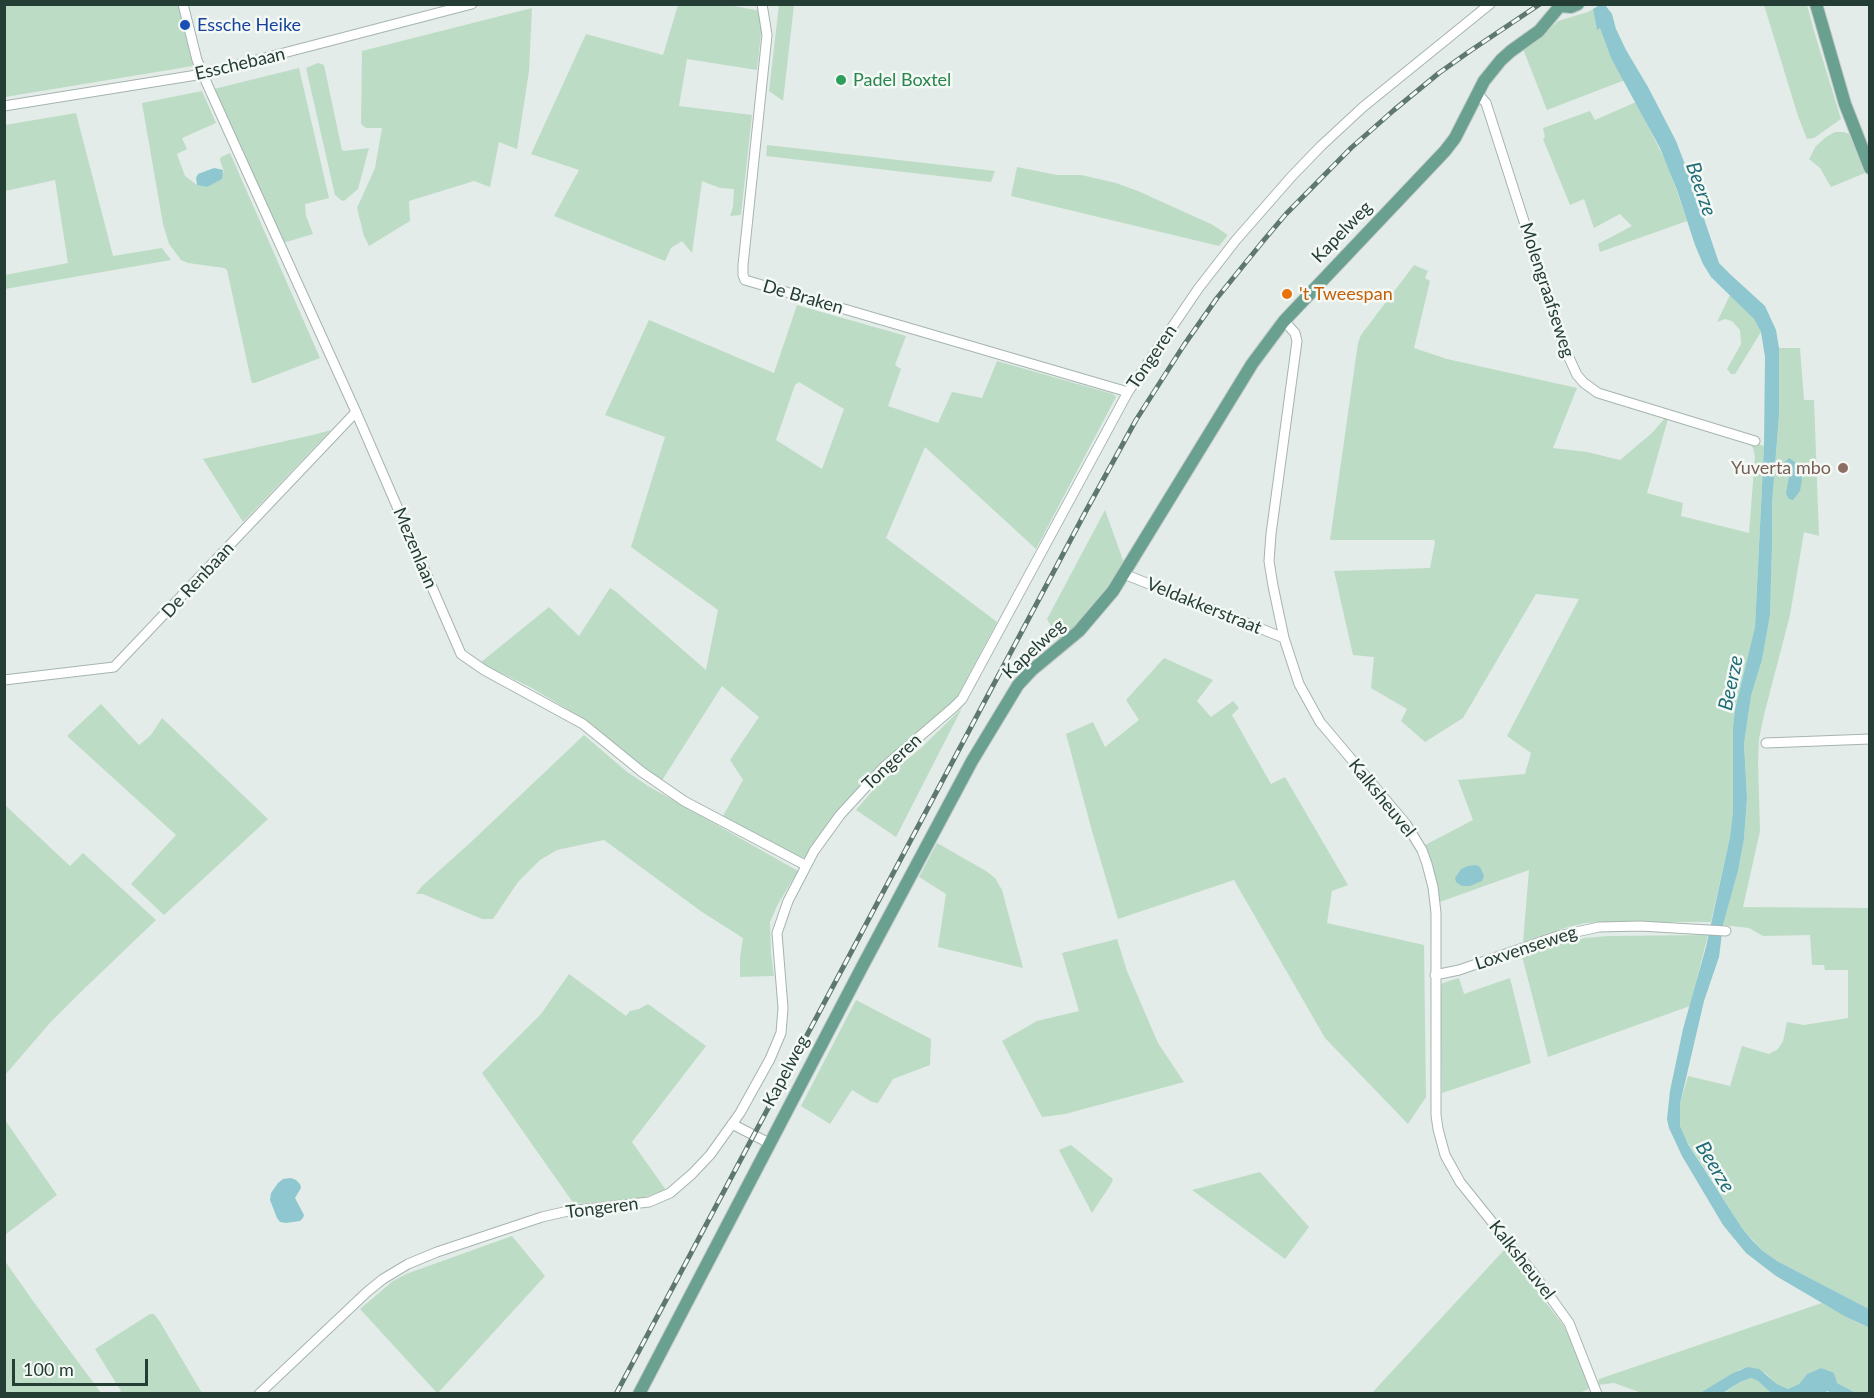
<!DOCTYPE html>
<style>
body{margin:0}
#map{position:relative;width:1874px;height:1398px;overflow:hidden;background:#e3ece8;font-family:Lato,sans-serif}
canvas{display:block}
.frame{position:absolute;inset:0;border:6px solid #243d35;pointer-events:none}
.scale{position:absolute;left:12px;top:1359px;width:136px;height:27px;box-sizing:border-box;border:3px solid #243d35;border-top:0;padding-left:8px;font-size:18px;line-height:21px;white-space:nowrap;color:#243d35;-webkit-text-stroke:4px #f4f9f6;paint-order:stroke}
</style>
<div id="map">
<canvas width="1874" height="1398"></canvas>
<div class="frame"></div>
<div class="scale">100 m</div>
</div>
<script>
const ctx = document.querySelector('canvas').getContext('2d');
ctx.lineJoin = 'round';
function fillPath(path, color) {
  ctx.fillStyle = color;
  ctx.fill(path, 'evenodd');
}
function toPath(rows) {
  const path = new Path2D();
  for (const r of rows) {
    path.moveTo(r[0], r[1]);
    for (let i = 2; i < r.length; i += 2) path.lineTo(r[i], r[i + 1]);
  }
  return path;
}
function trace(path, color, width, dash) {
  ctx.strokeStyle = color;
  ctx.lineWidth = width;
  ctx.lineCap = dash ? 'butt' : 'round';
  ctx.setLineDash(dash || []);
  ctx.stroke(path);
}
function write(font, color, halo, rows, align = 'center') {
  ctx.font = font + ' Lato,sans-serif';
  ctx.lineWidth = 5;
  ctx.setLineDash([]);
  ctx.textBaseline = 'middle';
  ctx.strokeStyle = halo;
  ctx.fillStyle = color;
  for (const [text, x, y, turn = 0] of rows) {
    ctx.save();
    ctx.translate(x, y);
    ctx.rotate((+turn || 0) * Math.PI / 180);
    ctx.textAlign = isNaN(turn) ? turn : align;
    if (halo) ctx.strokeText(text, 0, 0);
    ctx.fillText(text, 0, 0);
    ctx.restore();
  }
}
fillPath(toPath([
 [5,4,178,5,193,66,5,97],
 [678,5,728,5,761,11,763,15,757,70,687,59,679,106,752,115,741,215,730,216,733,207,734,189,720,188,702,181,692,253,682,241,671,248,665,261,554,216,579,170,531,154,586,34,663,55],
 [779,5,794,5,783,101,769,91],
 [1764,5,1807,5,1814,31,1841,119,1814,138,1807,139,1798,116],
 [532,8,529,71,517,149,499,142,490,187,474,181,409,201,410,221,369,246,364,236,357,208,375,168,382,128,366,128,361,124,362,51],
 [1593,9,1597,29,1600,27,1611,58,1625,80,1547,110,1523,49,1543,35,1558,21,1588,12],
 [318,63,324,65,342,150,344,151,369,148,358,189,344,201,341,200,335,195,306,68],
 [299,68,329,198,305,204,306,216,313,234,283,243,214,89],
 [202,91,216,123,182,138,187,149,177,154,185,176,197,185,207,187,224,172,220,160,221,157,230,153,320,358,255,383,252,383,251,380,227,270,224,268,188,263,181,260,169,244,163,224,142,103],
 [1636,102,1669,168,1687,221,1600,252,1598,244,1632,226,1620,214,1594,228,1584,199,1570,205,1543,139,1545,137,1543,128,1590,111,1595,120],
 [76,113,113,256,162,248,171,260,5,289,5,275,68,263,55,180,5,191,5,125],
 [1835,132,1844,132,1849,134,1865,173,1831,187,1820,168,1809,159,1816,146,1826,137],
 [767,145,995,171,991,182,766,156],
 [1017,167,1057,175,1081,175,1116,183,1138,191,1213,225,1228,235,1219,246,1011,196],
 [1414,265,1428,271,1425,278,1430,281,1414,348,1447,359,1577,388,1553,448,1587,452,1620,460,1652,433,1665,418,1668,419,1647,493,1683,503,1681,516,1749,533,1755,456,1753,448,1748,441,1764,446,1755,627,1735,709,1733,727,1733,812,1730,837,1711,922,1605,922,1585,923,1565,928,1523,942,1529,870,1437,903,1430,857,1425,845,1473,820,1458,780,1525,774,1531,753,1507,736,1579,599,1536,594,1463,718,1425,742,1401,721,1407,709,1371,688,1374,657,1353,655,1334,571,1430,568,1435,542,1434,540,1330,540,1358,343,1361,335],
 [1730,295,1754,319,1761,332,1737,371,1735,374,1731,374,1727,369,1741,344,1740,330,1732,321,1725,319,1717,322],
 [797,305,906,336,895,365,901,369,888,406,938,423,952,392,982,398,997,361,1113,394,1116,397,1036,549,925,447,886,538,997,622,954,703,857,789,828,824,804,858,799,857,723,816,743,780,730,760,759,717,722,686,661,782,567,709,530,687,480,663,549,607,579,636,610,588,615,591,706,670,718,610,631,547,665,437,605,415,649,320,774,373],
 [799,382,844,409,822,469,776,440,795,385],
 [1779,348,1800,348,1804,400,1814,400,1819,536,1804,532,1790,615,1764,715,1759,739,1758,762,1760,831,1743,907,1869,908,1869,1309,1777,1261,1763,1251,1742,1228,1685,1138,1680,1126,1680,1104,1688,1076,1730,1086,1742,1046,1769,1054,1778,1049,1783,1041,1787,1022,1804,1025,1848,1018,1848,970,1825,970,1824,965,1812,965,1810,935,1763,936,1749,928,1723,925,1738,871,1744,839,1747,798,1744,744,1751,696,1762,660,1770,615,1772,547,1772,504,1779,415],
 [331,430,243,522,203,459,313,435],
 [1105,510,1124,563,1105,593,1061,642,1047,619],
 [1164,658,1213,680,1197,701,1211,717,1233,701,1239,708,1232,715,1271,784,1285,777,1348,885,1332,891,1327,923,1424,945,1426,1097,1408,1124,1325,1038,1234,880,1118,919,1092,831,1066,734,1093,722,1105,747,1139,720,1126,700],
 [101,704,139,745,151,735,162,718,268,819,164,915,131,884,176,835,67,736],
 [962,708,896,837,856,810,881,781,921,748],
 [584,735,626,771,648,786,798,871,778,904,770,922,771,953,774,976,740,977,740,957,743,938,702,912,604,840,557,850,540,860,518,882,493,919,482,919,423,894,416,894,422,886,471,842],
 [5,805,70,866,83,853,156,920,86,987,49,1024,5,1075],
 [937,843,986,871,995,878,1002,890,1023,968,938,947,946,894,919,877],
 [1708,935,1690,1006,1548,1057,1522,956,1553,945,1585,938,1608,936],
 [1117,939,1127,971,1158,1043,1184,1082,1065,1114,1042,1117,1002,1041,1037,1021,1079,1011,1062,953],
 [569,974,626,1016,630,1011,639,1009,648,1004,706,1046,632,1142,666,1190,642,1198,574,1204,482,1073,541,1014],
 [1459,978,1464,994,1510,978,1531,1063,1442,1093,1440,987,1443,983],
 [856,1000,931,1039,930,1065,893,1079,878,1103,872,1102,852,1090,830,1124,801,1106],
 [5,1120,57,1195,5,1235,4,1235],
 [1071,1145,1113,1179,1111,1184,1092,1213,1059,1150],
 [1260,1172,1309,1227,1285,1259,1192,1190],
 [512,1236,545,1276,438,1393,437,1393,360,1309,393,1281,406,1274],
 [1505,1249,1563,1325,1573,1344,1590,1388,1578,1394,1371,1394],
 [5,1261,33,1301,101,1393,5,1393],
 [1822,1303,1856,1322,1868,1327,1869,1393,1856,1393,1837,1383,1821,1368,1807,1374,1799,1384,1788,1389,1777,1384,1765,1373,1741,1369,1700,1393,1642,1393,1614,1383,1598,1385,1599,1379],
 [150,1314,154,1314,160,1322,202,1393,118,1393,121,1391,95,1349],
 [1751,1378,1758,1381,1771,1393,1723,1394,1740,1382]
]), '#bddcc5');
fillPath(toPath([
 [1605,5,1612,14,1616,29,1626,50,1648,87,1676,141,1691,180,1719,263,1731,275,1765,306,1776,330,1779,348,1779,415,1772,504,1772,547,1770,615,1762,660,1751,696,1744,744,1747,798,1744,839,1738,871,1723,925,1719,957,1704,1001,1680,1104,1680,1126,1688,1144,1742,1228,1752,1240,1763,1251,1777,1261,1869,1309,1869,1330,1868,1327,1846,1317,1776,1276,1746,1253,1723,1225,1682,1156,1669,1128,1667,1119,1670,1091,1683,1029,1706,947,1730,837,1733,812,1733,727,1735,709,1755,627,1764,446,1765,357,1761,332,1754,319,1711,277,1703,264,1695,245,1677,190,1660,148,1611,58,1600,28,1597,30,1593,9,1598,6],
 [214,168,223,170,222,179,207,187,197,185,196,178,198,174],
 [1789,458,1795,462,1799,468,1802,479,1800,491,1793,500,1789,499,1786,494,1789,476,1783,464],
 [1476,865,1480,867,1482,871,1484,876,1482,881,1470,886,1462,886,1456,882,1455,878,1461,869,1468,866],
 [291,1178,296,1180,300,1184,301,1188,295,1198,304,1215,303,1218,300,1221,286,1223,280,1222,277,1218,270,1200,271,1193,278,1183,283,1179],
 [1748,1367,1759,1369,1777,1384,1788,1389,1799,1384,1807,1374,1821,1368,1834,1373,1837,1383,1856,1393,1832,1393,1827,1391,1825,1394,1810,1392,1771,1393,1758,1381,1751,1378,1740,1382,1723,1393,1700,1393,1733,1373]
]), '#8ec7cf');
const minor = toPath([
 [183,4,197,60,208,86,356,412,461,654,484,670,583,724,642,772,684,801,805,865],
 [762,4,767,35,743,265,743,275,745,280,1128,392],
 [1477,93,1486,103,1565,349,1577,375,1584,383,1598,393,1755,441],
 [4,106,203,74,472,4],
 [1284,321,1295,333,1297,341,1271,534,1269,561,1273,586,1284,638,1299,684,1320,722,1406,824,1422,850,1427,864,1433,887,1436,913,1436,1115,1438,1129,1445,1155,1460,1182,1533,1273,1569,1323,1597,1394],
 [1124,574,1284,638],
 [4,680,114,667,356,412],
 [1766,743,1870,739],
 [1435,975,1459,970,1558,936,1599,927,1640,926,1726,931],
 [732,1124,769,1143],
 [259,1394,367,1292,383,1279,408,1264,437,1252,542,1217,568,1211,649,1202,670,1193,692,1174,710,1155,740,1113,770,1059,781,1033,783,1008,777,933,788,901,814,851,840,815,884,767,954,707,962,699,1128,392,1198,289,1236,240,1292,176,1321,146,1363,107,1490,4]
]);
const major = toPath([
 [1816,4,1845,104,1870,168],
 [639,1394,862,967,972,761,1018,685,1032,670,1079,631,1113,591,1252,364,1284,321,1445,151,1455,138,1484,81,1501,60,1511,51,1539,31,1560,6,1571,7,1578,4]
]);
trace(minor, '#a6b4af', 11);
trace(major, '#c2c9c6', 14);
trace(minor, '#fff', 9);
trace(major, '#6aa090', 12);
const rail = toPath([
 [616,1394,1087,509,1136,420,1184,345,1217,298,1264,240,1286,214,1351,148,1394,110,1439,73,1470,51,1540,4]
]);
trace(rail, '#5e7870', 5);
trace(rail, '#f4f9f6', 3, [9]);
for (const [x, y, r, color] of [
 [185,25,6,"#1a4fb4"],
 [841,80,6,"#2e9e5b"],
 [1287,294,6,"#e8710a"],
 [1843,468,6,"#8d6e63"]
]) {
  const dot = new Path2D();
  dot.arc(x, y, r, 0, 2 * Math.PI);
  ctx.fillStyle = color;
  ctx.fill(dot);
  trace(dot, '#f4f9f6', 2);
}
write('18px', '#164399', '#f4f9f6', [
 ["Essche Heike",197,25]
], 'left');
write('18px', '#243d35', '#f4f9f6', [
 ["Esschebaan",240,64,-13],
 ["Kapelweg",1342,232,-46],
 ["Molengraafseweg",1547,290,72],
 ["De Braken",803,297,16],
 ["Tongeren",1152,357,-56],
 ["Mezenlaan",415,548,67],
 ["De Renbaan",198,580,-47],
 ["Veldakkerstraat",1204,606,22],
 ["Kapelweg",1034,649,-43],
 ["Tongeren",892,762,-43],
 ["Kalksheuvel",1382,798,51],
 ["Loxvenseweg",1526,948,-18],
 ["Kapelweg",786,1071,-62],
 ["Tongeren",602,1208,-7],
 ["Kalksheuvel",1522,1260,52]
]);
write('18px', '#27864d', '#f4f9f6', [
 ["Padel Boxtel",853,80]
], 'left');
write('18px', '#c56008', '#f4f9f6', [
 ["'t Tweespan",1299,294]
], 'left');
write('18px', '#785e54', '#f4f9f6', [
 ["Yuverta mbo",1831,468]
], 'right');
write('italic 20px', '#206c76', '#f4f9f6', [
 ["Beerze",1701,189,71],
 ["Beerze",1731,683,-78],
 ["Beerze",1715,1167,59]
]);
</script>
